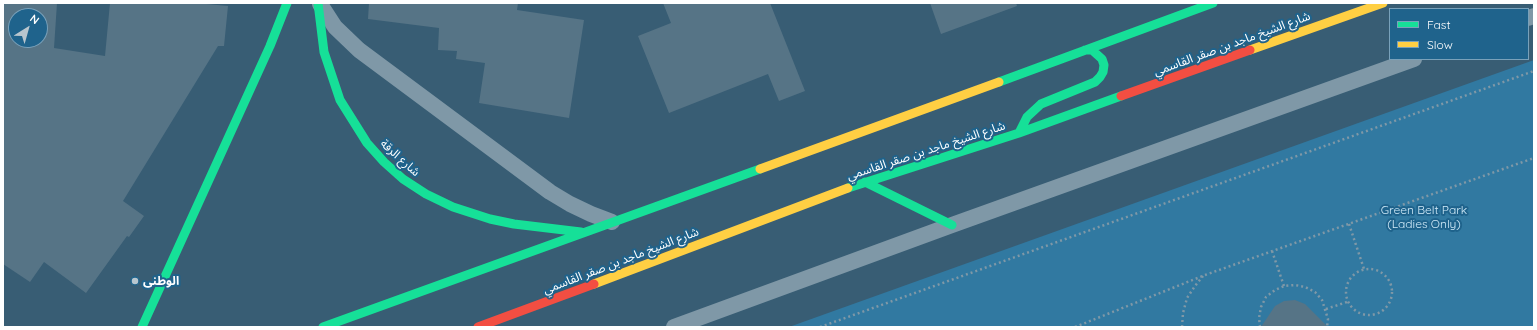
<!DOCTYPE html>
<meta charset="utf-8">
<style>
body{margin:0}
#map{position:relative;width:1537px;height:330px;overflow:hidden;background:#385d74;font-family:Quicksand,sans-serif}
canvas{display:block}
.frame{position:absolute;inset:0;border:4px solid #fff;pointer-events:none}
.legend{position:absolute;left:1389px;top:8px;width:140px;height:52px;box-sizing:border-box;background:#1f638c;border:1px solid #79a1ba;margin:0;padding:5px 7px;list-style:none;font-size:12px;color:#fff}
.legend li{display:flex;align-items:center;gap:8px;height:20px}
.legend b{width:20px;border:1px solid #79a1ba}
.north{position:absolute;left:8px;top:8px;width:40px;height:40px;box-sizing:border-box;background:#1f638c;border:1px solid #79a1ba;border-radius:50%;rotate:37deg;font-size:11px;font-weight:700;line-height:16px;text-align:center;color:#fff}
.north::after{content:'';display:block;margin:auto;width:14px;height:18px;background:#b9c6ce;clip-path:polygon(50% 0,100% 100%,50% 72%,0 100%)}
</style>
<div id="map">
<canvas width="1537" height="330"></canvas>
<div class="frame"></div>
<ul class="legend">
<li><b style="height:5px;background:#16e098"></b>Fast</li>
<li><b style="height:5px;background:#ffcf43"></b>Slow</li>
</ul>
<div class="north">N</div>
</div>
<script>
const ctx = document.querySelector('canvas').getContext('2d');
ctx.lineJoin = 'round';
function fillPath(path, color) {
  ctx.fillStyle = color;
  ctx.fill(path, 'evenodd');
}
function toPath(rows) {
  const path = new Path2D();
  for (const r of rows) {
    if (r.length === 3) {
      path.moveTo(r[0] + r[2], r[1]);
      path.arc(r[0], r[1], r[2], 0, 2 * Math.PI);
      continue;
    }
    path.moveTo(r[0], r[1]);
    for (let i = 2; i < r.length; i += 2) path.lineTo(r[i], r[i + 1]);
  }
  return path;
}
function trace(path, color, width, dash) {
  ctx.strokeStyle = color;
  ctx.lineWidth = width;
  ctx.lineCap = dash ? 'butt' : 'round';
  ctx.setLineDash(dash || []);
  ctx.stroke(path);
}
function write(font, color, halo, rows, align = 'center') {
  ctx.font = font + ' Quicksand,"Noto Sans Arabic",sans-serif';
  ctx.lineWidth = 4;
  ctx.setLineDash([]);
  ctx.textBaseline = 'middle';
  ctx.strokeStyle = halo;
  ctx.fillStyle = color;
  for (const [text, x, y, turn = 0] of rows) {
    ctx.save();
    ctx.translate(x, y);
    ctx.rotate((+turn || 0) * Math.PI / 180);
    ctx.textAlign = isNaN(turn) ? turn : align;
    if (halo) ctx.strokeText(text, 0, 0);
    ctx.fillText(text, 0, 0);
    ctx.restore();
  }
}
fillPath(toPath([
 [1534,60,1534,327,789,327]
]), '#3179a1');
fillPath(toPath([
 [3,3,57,3,54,48,105,56,110,3,196,3,228,6,224,46,218,46,123,201,144,216,129,237,127,236,86,293,44,262,30,282,3,264],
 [16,16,40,16,40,40,16,40],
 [369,3,518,3,517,10,584,20,569,118,479,103,485,63,456,59,457,51,438,50,439,28,368,19],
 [663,3,770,3,805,91,779,101,768,74,669,113,638,36,671,23],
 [930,3,1016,3,1017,6,941,34],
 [1295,300,1305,304,1328,327,1261,327,1275,306,1284,301]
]), '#567486');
trace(toPath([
 [1349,224,1364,269],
 [1272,251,1284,286],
 [1369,292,23],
 [1326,309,1347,302],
 [820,327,1534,71],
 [1075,327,1205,275,1534,158],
 [1182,327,1183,313,1187,298,1195,286,1203,276],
 [1260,327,1259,318,1261,307,1266,297,1275,290,1284,286,1295,285,1305,287,1315,292,1322,300,1328,319,1327,327]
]), '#7f98a7', 2.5, [2, 3]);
trace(toPath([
 [320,4,335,27,359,50,550,192,570,204,591,214,612,222],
 [1528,18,1534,16],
 [674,327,952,225,1414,59]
]), '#7f98a7', 16);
trace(toPath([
 [318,3,324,52,340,100,367,143,384,162,403,179,426,194,453,207,490,219,514,224,581,232],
 [999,82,1213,3],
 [1019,133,1027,117,1041,104,1095,82,1100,77,1103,72,1104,65,1102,59,1092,50,1085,50],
 [865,182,952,225],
 [848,188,1019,133,1121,96],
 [142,327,270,46,287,3],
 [323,327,760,169]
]), '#16e098', 9);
trace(toPath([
 [1250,50,1383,3],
 [760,169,999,82],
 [594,284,848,188]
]), '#ffcf43', 9);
trace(toPath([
 [1121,96,1250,50],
 [478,327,594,284]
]), '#f24e42', 9);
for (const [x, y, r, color] of [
 [135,281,4,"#b9c6ce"]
]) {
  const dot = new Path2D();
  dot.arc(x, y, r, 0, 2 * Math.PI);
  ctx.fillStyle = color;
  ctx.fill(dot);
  trace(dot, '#1f638c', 1.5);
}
write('12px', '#fff', '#1f638c', [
 ["شارع الشيخ ماجد بن صقر القاسمي",1232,44,-20],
 ["شارع الشيخ ماجد بن صقر القاسمي",926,151,-18],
 ["شارع الرقة",400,158,42],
 ["شارع الشيخ ماجد بن صقر القاسمي",621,261,-21]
]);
write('12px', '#d1ebf9', '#1f638c', [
 ["Green Belt Park",1424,210],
 ["(Ladies Only)",1424,224]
]);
write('bold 12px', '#fff', '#1f638c', [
 ["الوطنی",143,281]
], 'left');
</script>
